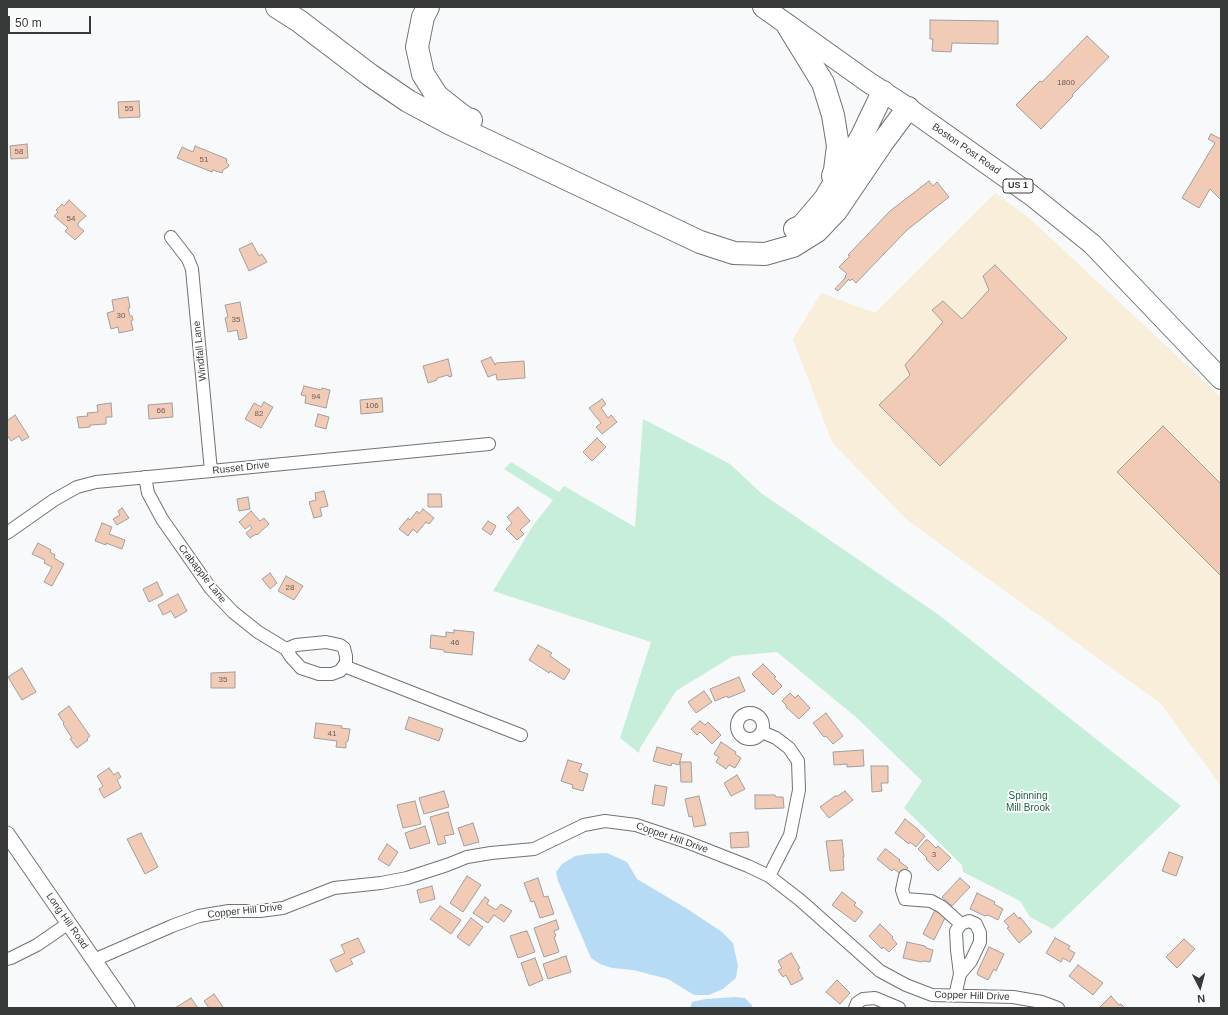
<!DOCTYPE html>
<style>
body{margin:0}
#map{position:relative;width:1228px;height:1015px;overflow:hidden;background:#f7f9fb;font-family:Arial,sans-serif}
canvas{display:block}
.frame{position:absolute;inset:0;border:8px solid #383939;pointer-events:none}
.north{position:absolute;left:1180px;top:967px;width:40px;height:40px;-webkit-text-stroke:3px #fff;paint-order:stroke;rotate:174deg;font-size:11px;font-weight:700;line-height:16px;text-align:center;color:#383939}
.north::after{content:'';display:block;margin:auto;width:14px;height:18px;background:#383939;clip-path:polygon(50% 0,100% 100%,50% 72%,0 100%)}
.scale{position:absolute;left:8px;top:16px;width:83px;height:18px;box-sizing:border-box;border:2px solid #383939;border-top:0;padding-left:5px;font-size:12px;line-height:14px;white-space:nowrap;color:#383939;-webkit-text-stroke:3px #fff;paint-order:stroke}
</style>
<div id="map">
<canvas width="1228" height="1015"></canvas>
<div class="frame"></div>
<div class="north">N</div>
<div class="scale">50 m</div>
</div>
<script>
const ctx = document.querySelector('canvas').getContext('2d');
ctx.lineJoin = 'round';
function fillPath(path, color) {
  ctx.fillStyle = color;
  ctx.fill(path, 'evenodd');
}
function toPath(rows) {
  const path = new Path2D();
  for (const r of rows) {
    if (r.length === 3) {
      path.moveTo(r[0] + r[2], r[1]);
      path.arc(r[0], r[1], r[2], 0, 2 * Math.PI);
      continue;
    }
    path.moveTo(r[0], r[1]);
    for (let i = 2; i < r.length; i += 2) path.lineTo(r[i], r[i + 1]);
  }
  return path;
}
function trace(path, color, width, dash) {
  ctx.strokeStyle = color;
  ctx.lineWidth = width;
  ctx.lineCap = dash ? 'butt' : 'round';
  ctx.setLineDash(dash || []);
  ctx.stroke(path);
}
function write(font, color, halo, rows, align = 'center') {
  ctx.font = font + ' Arial,sans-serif';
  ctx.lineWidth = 3.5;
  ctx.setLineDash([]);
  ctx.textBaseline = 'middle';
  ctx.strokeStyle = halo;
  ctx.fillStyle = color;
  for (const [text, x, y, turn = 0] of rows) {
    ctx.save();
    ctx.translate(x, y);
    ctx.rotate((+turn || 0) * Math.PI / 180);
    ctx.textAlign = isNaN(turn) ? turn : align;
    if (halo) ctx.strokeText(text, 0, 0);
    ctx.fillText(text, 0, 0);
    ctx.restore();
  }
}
fillPath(toPath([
 [995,193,1029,218,1204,381,1221,398,1221,786,1160,703,907,520,832,442,793,339,821,293,875,313]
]), '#f8eed9');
fillPath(toPath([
 [643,419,730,464,761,493,939,615,1181,806,1053,929,1030,917,1020,901,963,872,962,865,904,808,922,781,857,718,777,652,733,656,676,691,640,748,639,753,620,738,651,642,493,591,534,524,553,500,504,469,511,462,559,492,564,486,635,527]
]), '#c7eeda');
fillPath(toPath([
 [607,853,627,862,637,879,689,910,722,932,733,943,738,966,736,978,723,989,709,995,694,995,668,979,633,970,612,968,600,964,591,958,558,881,556,872,562,864,575,856,587,854],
 [735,997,745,998,751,1004,753,1008,690,1008,692,1002,706,999]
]), '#b8dbf5');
const building = toPath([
 [930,20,998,21,998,44,952,43,951,52,932,51,933,39,930,39,930,20],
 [1087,36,1109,57,1072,95,1073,96,1041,129,1016,105,1040,81,1042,82,1087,36],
 [139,101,140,117,119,118,118,102,139,101],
 [1211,134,1221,139,1221,200,1210,189,1199,208,1182,198,1215,143,1208,139,1211,134],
 [27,144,28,158,11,159,10,146,27,144],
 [195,146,227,159,226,162,229,165,228,167,223,170,222,173,213,170,212,172,177,158,182,147,193,152,195,146],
 [929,181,933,186,937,182,949,197,907,230,856,283,852,279,850,281,849,279,838,291,835,289,846,277,845,276,847,274,839,267,850,256,848,255,890,211,929,181],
 [69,200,86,216,78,223,78,226,84,231,75,240,65,231,68,228,54,216,58,212,56,210,62,204,64,206,69,200],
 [252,243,259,256,262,254,267,262,249,271,239,249,252,243],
 [995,265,1067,338,940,466,879,405,910,375,905,365,943,322,932,310,943,301,962,319,989,290,983,276,995,265],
 [128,297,130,308,128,308,130,316,132,316,133,320,131,321,133,330,119,333,118,327,111,329,107,313,114,311,112,300,128,297],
 [240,302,247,338,239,340,237,330,228,332,225,318,228,317,225,305,240,302],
 [491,357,495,365,496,363,524,361,525,378,497,380,496,374,488,377,481,361,491,357],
 [448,359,452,376,449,377,448,375,437,378,437,380,428,383,423,366,448,359],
 [304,386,321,390,322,388,330,390,326,408,305,403,306,396,301,395,304,386],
 [382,398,383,412,361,414,360,400,382,398],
 [602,399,606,404,601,408,608,418,611,415,617,422,602,434,596,427,601,423,589,408,602,399],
 [264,402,273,407,261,428,245,419,254,403,261,407,264,402],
 [111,403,112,417,106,417,106,424,90,425,90,427,79,428,77,417,88,416,87,413,98,412,97,405,111,403],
 [172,403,173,417,149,419,148,405,172,403],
 [318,414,329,417,326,429,315,426,318,414],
 [15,415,29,437,22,441,19,436,11,441,7,435,7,421,15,415],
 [1163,426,1221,484,1221,576,1117,472,1163,426],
 [597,438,606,447,592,461,583,452,597,438],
 [324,491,328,506,320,508,322,516,314,518,309,502,316,500,315,493,324,491],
 [428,494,441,494,442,507,428,507,428,494],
 [248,497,250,509,239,511,237,499,248,497],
 [518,507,530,521,520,530,524,534,517,540,506,529,512,523,507,517,518,507],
 [122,508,129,518,117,525,113,519,120,515,118,511,122,508],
 [423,509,434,518,429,524,426,522,417,533,413,529,408,536,399,529,408,518,410,520,417,511,419,514,423,509],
 [251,511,260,521,264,518,269,524,257,535,256,534,250,538,246,533,252,528,250,525,245,529,239,522,251,511],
 [488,521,496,526,491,535,482,529,488,521],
 [102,523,112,527,109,534,125,540,122,549,106,543,106,545,95,541,102,523],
 [38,543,51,550,50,552,55,555,54,558,64,564,52,586,44,582,52,567,44,563,45,560,32,554,38,543],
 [270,573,277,583,270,589,262,579,270,573],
 [286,576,303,586,294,600,278,591,286,576],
 [157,582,163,595,149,602,143,589,157,582],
 [178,594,187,611,175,618,171,611,163,615,158,605,178,594],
 [454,630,474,632,472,655,444,652,444,650,430,648,431,635,446,637,446,632,454,633,454,630],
 [538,645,552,653,550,656,570,670,564,680,550,671,549,673,529,660,538,645],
 [763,664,776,677,774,678,782,686,773,695,752,674,763,664],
 [22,668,36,692,22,700,8,677,22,668],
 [235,672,235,688,211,688,211,673,235,672],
 [739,677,745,691,728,698,727,696,715,701,710,689,739,677],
 [704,691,712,702,696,713,688,702,704,691],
 [790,693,795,698,798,695,810,708,799,719,786,707,786,705,782,701,790,693],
 [69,706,90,736,87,739,88,740,77,748,70,739,72,738,63,724,64,723,58,714,69,706],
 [826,713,843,736,833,744,826,736,824,737,813,723,826,713],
 [409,717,443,729,439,741,405,729,409,717],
 [700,721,705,725,708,722,721,735,712,744,700,732,697,735,691,729,700,721],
 [316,723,342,726,341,728,350,729,348,741,346,742,346,748,336,747,337,741,314,738,316,723],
 [721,742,736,752,735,754,741,758,735,768,729,765,726,769,716,762,719,757,714,754,721,742],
 [657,747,682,754,679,765,672,763,671,766,653,761,657,747],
 [863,750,864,766,847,767,847,764,834,765,833,752,863,750],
 [568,760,582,764,579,771,588,774,583,791,572,788,573,785,561,781,568,760],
 [680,762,691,762,692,782,681,782,680,762],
 [871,766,888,766,888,783,881,783,882,791,872,792,871,766],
 [109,768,114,775,118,772,121,777,117,780,121,788,104,798,99,789,103,786,97,776,109,768],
 [737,775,745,789,731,796,724,783,737,775],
 [655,785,667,787,664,806,652,804,655,785],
 [444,791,449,807,424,814,419,798,444,791],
 [845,791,853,800,829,818,820,807,835,796,838,796,845,791],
 [755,795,775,795,776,797,783,797,784,808,755,809,755,795],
 [699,796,706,825,694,827,692,816,689,817,685,799,699,796],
 [415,801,421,824,403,828,397,805,415,801],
 [448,812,454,834,444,836,446,843,438,845,430,817,448,812],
 [905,819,919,830,919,831,925,836,916,847,910,842,909,844,895,833,905,819],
 [473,823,479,842,464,846,458,828,473,823],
 [425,826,430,843,410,849,405,833,425,826],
 [748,832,749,847,731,848,730,833,748,832],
 [141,833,158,867,145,874,127,839,141,833],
 [842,840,844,857,843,857,844,870,830,871,826,841,842,840],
 [926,840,928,840,936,848,938,846,951,858,938,871,926,859,927,858,918,849,926,840],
 [387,844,398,852,389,866,378,859,387,844],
 [885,849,886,849,900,860,899,861,908,868,902,875,894,869,892,871,877,859,885,849],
 [1169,852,1183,857,1176,876,1162,871,1169,852],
 [467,876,481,885,463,912,450,903,467,876],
 [538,878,544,897,548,896,554,914,540,918,534,901,531,902,524,883,538,878],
 [960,878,970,887,952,906,942,897,960,878],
 [432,886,435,899,420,903,417,890,432,886],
 [842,892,856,903,854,905,863,912,855,922,832,905,842,892],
 [977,893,995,902,994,904,1003,909,998,920,988,915,985,916,970,909,977,893],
 [485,897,489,900,487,904,496,910,501,904,512,911,504,922,494,915,488,923,473,913,485,897],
 [440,906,461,920,451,934,430,919,440,906],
 [935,910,946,916,934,940,923,934,935,910],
 [1014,913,1019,919,1020,917,1032,932,1019,943,1007,928,1009,927,1004,921,1014,913],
 [471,918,483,927,469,946,457,937,471,918],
 [556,920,559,929,554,931,556,936,554,937,559,952,544,957,534,928,556,920],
 [880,924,893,937,892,938,897,944,889,952,883,947,882,949,869,936,880,924],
 [526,931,527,931,535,952,518,958,510,936,526,931],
 [358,938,365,952,350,959,353,964,336,972,330,960,345,953,341,945,358,938],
 [1055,938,1070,946,1068,949,1075,953,1070,962,1063,958,1061,962,1046,953,1055,938],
 [1184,939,1195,949,1177,968,1166,957,1184,939],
 [907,942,925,946,926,948,933,950,930,962,923,961,921,962,903,958,907,942],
 [989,947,1004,954,996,971,994,969,988,980,978,975,977,973,989,947],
 [791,953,800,968,798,969,803,979,791,985,786,975,783,977,778,970,782,968,778,961,791,953],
 [566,956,571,972,548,979,543,964,566,956],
 [535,958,543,980,529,986,521,963,535,958],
 [1078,965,1103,983,1093,995,1069,976,1078,965],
 [837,980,850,993,840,1004,826,992,837,980],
 [214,994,223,1007,222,1008,209,1008,204,1001,214,994],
 [1111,996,1119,1005,1121,1004,1125,1008,1101,1008,1100,1007,1111,996],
 [191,998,198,1008,175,1008,191,998]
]);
fillPath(building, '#f1cbb6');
trace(building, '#a19f9d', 1);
const minor = toPath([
 [171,237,188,259,192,269,211,471],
 [145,477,148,493,162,519,211,589,233,612,258,632,286,649,291,657,301,668,319,674,332,674,340,671,346,663,346,656,344,648,340,645,326,642,296,645,286,649],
 [7,533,54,500,77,487,96,482,211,471,489,444],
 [344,666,521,735],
 [750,726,13],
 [762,732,776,738,789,748,798,761,799,790,790,835,769,876],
 [905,876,902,890,905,899,931,901,942,907,961,924],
 [7,959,11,958,37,945,69,923],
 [94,960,172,926,199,916,229,911,260,911,283,908,334,888,381,883,407,878,447,865,467,857,491,853,534,849,584,825,605,821,636,825,687,842,748,866,769,876,800,900,880,971,906,985,932,995,1013,997,1042,1002,1058,1008],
 [955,996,960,974,971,961,980,942,980,933,976,924,969,921,961,924,956,931,957,950,960,974],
 [855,1008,857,1003,863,999,875,998,899,1008]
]);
const tertiary = toPath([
 [7,834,127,1008]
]);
const primary = toPath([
 [763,7,868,82,908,108,1031,195,1092,244,1221,379]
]);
const motorway = toPath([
 [277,7,299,21,370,75,408,101,451,124,700,242,734,253,765,254,793,246,817,231,836,211,882,143,908,108],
 [428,7,423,17,417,47,423,74,437,96,465,118,471,120],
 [788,26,823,83,833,115,838,146,835,170,833,176],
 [795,229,802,226,825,199,862,136,883,92]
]);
trace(minor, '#707273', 14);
trace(tertiary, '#707273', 17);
trace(primary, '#707273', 22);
trace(motorway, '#707273', 24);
trace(minor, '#fff', 12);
trace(tertiary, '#fff', 15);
trace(primary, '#fff', 20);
trace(motorway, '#fff', 22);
write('8px', '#665e58', null, [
 ["1800",1066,83],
 ["55",129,109],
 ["58",19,152],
 ["51",204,160],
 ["54",71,219],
 ["30",121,316],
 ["35",236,320],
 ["94",316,397],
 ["106",372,406],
 ["66",161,411],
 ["82",259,414],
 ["28",290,588],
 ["46",455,643],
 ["35",223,680],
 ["41",332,734],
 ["3",934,855]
]);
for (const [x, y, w] of [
 [1018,186,30]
]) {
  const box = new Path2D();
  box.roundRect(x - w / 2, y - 7, w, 14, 3);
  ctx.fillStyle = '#fff';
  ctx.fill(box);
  trace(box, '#383939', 1);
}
write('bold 9px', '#383939', null, [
 ["US 1",1018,186]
]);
write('10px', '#383939', '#fff', [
 ["Boston Post Road",966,149,35],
 ["Windfall Lane",200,351,-96],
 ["Russet Drive",241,468,-6],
 ["Crabapple Lane",202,574,52],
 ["Copper Hill Drive",672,838,19],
 ["Copper Hill Drive",245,911,-6],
 ["Long Hill Road",67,921,55],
 ["Copper Hill Drive",972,996,2]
]);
write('10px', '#1d6145', '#fff', [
 ["Spinning",1028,796],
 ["Mill Brook",1028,808]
]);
</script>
